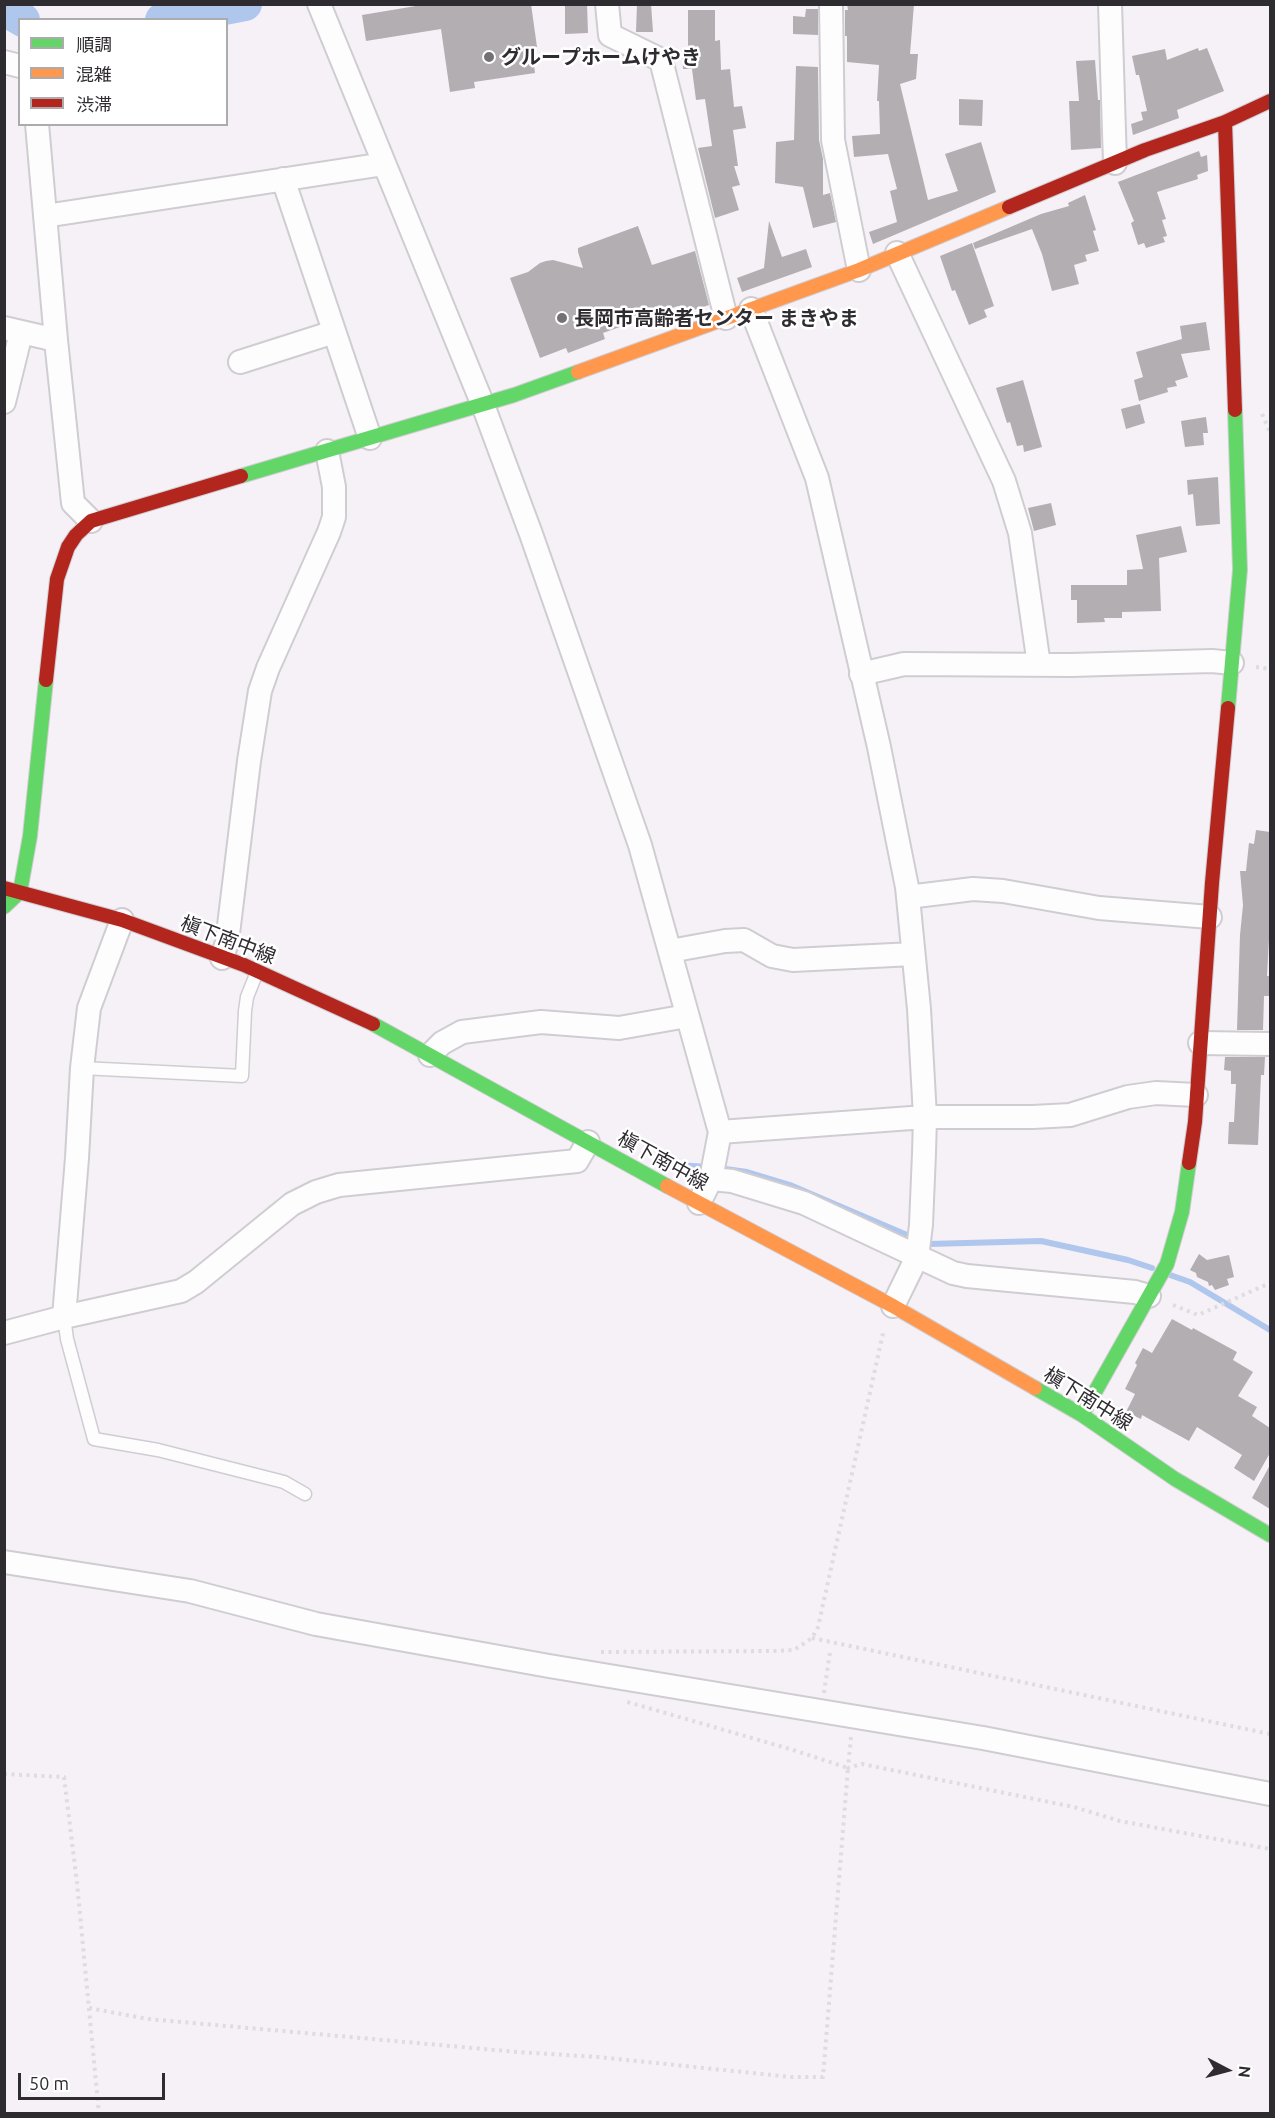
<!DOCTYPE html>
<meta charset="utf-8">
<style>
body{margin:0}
#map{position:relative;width:1275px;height:2118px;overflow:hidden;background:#f5f1f7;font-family:Ubuntu,"Noto Sans JP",sans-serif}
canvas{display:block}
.frame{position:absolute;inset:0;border:6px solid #2f2c31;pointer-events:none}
.legend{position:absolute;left:18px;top:18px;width:210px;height:108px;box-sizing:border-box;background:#fff;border:2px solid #acabad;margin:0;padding:8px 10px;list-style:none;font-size:18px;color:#2f2c31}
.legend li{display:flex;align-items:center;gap:12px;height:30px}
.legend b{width:30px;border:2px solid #acabad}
.north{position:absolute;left:1197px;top:2040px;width:60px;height:60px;-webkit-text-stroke:4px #fff;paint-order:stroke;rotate:96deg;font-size:16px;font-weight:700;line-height:24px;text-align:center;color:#2f2c31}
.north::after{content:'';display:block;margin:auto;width:21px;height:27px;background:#2f2c31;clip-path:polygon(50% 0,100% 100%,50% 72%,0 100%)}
.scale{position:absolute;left:18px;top:2073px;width:147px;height:27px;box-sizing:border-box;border:3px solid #2f2c31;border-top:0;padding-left:8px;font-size:18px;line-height:21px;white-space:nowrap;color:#2f2c31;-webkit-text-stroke:4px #fff;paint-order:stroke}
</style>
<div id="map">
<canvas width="1275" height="2118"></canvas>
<div class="frame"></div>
<ul class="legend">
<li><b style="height:8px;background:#63d668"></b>順調</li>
<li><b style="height:8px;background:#ff974d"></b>混雑</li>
<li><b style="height:8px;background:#b3261e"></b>渋滞</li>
</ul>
<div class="north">N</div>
<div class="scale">50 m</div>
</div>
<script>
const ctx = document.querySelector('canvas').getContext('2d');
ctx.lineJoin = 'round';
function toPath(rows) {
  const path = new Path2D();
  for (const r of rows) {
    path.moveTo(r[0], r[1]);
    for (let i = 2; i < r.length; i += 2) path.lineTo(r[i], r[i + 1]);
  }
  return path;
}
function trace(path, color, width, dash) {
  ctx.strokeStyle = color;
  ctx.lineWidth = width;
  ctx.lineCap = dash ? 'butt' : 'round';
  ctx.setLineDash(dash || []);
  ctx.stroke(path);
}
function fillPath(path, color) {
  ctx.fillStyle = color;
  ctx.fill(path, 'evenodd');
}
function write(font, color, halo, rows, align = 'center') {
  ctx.font = font + ' Ubuntu,"Noto Sans JP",sans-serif';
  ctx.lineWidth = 5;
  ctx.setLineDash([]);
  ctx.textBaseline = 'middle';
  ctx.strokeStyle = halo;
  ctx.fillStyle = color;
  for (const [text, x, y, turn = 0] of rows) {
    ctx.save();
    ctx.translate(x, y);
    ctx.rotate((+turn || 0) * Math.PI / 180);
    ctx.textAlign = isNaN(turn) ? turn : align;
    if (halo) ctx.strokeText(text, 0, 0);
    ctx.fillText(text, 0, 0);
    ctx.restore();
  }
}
trace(toPath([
 [661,1164,708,1167],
 [718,1168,747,1172,790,1185,914,1238],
 [924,1242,929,1244,1041,1241,1128,1260,1152,1268],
 [1170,1275,1190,1282,1270,1330]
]), '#afc6ed', 6);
trace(toPath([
 [5,4,11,13,23,20],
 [162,20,245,4]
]), '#afc6ed', 34);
fillPath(toPath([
 [428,4,531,4,537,47,532,48,535,73,474,82,475,88,450,92,441,29,366,41,362,15],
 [565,4,587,4,588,33,565,34],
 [637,4,651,4,653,32,636,32],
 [847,4,914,4,910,54,918,54,916,79,900,84,928,200,958,191,945,154,981,142,996,192,873,244,869,232,897,222,890,191,897,189,888,154,854,157,852,136,880,134,879,101,877,101,879,65,847,62,847,36,845,36,845,10,848,10],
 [806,9,818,9,818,35,793,34,793,16,805,17],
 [688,10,715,10,715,41,720,40,721,70,730,69,734,107,742,106,746,128,733,130,738,166,734,166,740,185,732,187,739,210,715,218,698,148,712,146,705,99,696,100,692,69,683,69,682,50,688,50],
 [1198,48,1199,51,1207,48,1224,91,1177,110,1179,118,1133,135,1131,124,1143,120,1141,112,1147,111,1139,75,1136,75,1132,56,1165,49,1167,60],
 [1095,60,1098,100,1100,100,1101,148,1071,150,1069,101,1079,101,1076,61],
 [796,66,818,67,819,140,823,159,823,195,830,193,836,222,813,228,803,187,775,183,776,142,794,140],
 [959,99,983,100,982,126,959,125],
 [1199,151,1201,157,1207,155,1208,171,1197,175,1198,179,1157,192,1166,219,1162,220,1167,236,1163,237,1165,242,1146,248,1144,243,1138,245,1131,223,1134,221,1118,182],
 [1085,195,1096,230,1093,231,1099,251,1085,255,1087,261,1074,265,1079,284,1052,291,1042,254,1032,229,975,249,973,243,1041,214,1069,206,1068,203],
 [769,221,782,257,806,249,812,267,742,292,737,278,764,268],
 [638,226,652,265,695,251,709,305,685,313,683,306,678,306,603,333,605,339,568,353,566,348,540,358,510,278,528,272,540,263,546,261,553,260,583,268,578,252,578,248],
 [972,243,994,306,984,310,987,317,969,325,955,290,952,291,940,256],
 [1206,322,1210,350,1181,354,1188,377,1175,381,1177,386,1167,388,1168,392,1139,401,1134,380,1143,377,1136,352,1182,339,1180,326],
 [1023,380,1042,447,1024,452,1023,445,1017,446,1010,422,1007,423,996,388],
 [1140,404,1145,423,1126,429,1121,409],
 [1206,417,1208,433,1203,433,1204,445,1185,447,1181,421],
 [1218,477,1220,524,1196,526,1193,494,1188,495,1187,480],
 [1051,503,1056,525,1034,531,1028,508],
 [1181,526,1187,552,1159,558,1161,611,1122,612,1122,618,1104,618,1105,622,1077,623,1077,600,1071,600,1071,585,1127,585,1127,570,1143,569,1136,535],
 [1256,830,1270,832,1270,939,1269,939,1267,976,1270,976,1270,996,1264,996,1263,1030,1237,1030,1240,935,1243,905,1240,871,1246,871,1249,843,1254,844],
 [1225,1057,1265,1057,1264,1075,1261,1075,1258,1145,1228,1144,1229,1122,1234,1122,1236,1084,1231,1084,1231,1071,1224,1070],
 [1199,1254,1207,1260,1229,1255,1234,1277,1227,1279,1229,1285,1215,1290,1212,1285,1209,1286,1208,1282,1197,1277,1196,1273,1190,1270],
 [1172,1319,1192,1330,1193,1328,1237,1352,1233,1360,1253,1372,1238,1396,1257,1407,1252,1416,1270,1428,1270,1453,1254,1481,1234,1468,1242,1455,1197,1427,1189,1441,1142,1415,1141,1419,1126,1412,1135,1394,1125,1389,1137,1365,1135,1363,1143,1348,1152,1353],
 [1270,1465,1270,1509,1252,1498]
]), '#b2aeb2');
const lane = toPath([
 [82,1068,242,1076,245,1011,247,997,257,972],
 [64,1317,67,1339,94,1439,158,1450,284,1482,305,1494]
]);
const street = toPath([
 [319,4,483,405,531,534,640,845,720,1132,711,1179,699,1203],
 [607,4,610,35,661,60,726,318],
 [831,4,833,140,859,270],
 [1110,4,1115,163],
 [4,62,20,66],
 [37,124,56,340],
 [283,179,370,438],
 [45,216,384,164],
 [897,253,1004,481,1020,533,1039,665],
 [751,309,817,478,879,747,907,887,919,1009,925,1117,924,1153,921,1225,917,1257,893,1306],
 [4,328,56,340,73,503,91,521],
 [240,362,334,332],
 [4,402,21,333],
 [861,674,904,664,1071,665,1212,661,1232,663],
 [908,897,973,889,1003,891,1099,908,1210,917],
 [670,951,725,941,744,940,772,956,793,960,913,954],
 [222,958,227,942,249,761,260,691,268,668,329,532,334,517,334,487,327,451],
 [1200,1043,1270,1044],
 [430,1055,442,1043,462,1032,541,1022,619,1028,687,1016],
 [720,1132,925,1117,1033,1117,1070,1115,1128,1097,1156,1093,1196,1095],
 [711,1179,732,1181,804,1203,953,1273,967,1276,1135,1292,1149,1296],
 [64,1317,77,1158,82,1068,89,1008,122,920],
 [4,1333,64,1317,181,1291,196,1282,292,1204,316,1192,339,1185,577,1161,588,1142],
 [4,1562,190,1591,316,1624,549,1666,983,1738,1270,1794]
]);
const fast = toPath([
 [241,476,514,395,578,372],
 [1228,708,1240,570,1235,410],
 [4,907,20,892,30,836,46,680],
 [373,1024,667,1186],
 [1035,1388,1082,1415,1175,1479,1270,1535],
 [1082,1415,1167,1264,1182,1212,1189,1163]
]);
const slow = toPath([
 [578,372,859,270,1009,207],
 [667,1186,893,1306,1035,1388]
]);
const jam = toPath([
 [1225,122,1235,410],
 [1009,207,1145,150,1225,122,1270,101],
 [46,680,57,579,68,547,76,535,91,521,241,476],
 [4,888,122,920,244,965,373,1024],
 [1189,1163,1195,1122,1212,883,1228,708]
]);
trace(lane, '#d0cdd2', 15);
trace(street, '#d0cdd2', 26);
trace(fast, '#d0cdd2', 16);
trace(slow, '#d0cdd2', 16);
trace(jam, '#d0cdd2', 16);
trace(toPath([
 [1262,414,1270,432],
 [1256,667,1270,669],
 [1173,1305,1198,1315,1270,1283],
 [812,1638,1270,1734],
 [601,1652,774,1651,794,1650,812,1638,818,1627,884,1329],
 [824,1693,830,1652],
 [851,1737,848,1768,862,1764,1074,1807,1120,1821,1270,1849],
 [4,1774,64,1777,77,1883,99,2114],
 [89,2008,148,2019,518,2052,598,2057,791,2077,823,2077,848,1768,790,1749,624,1701]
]), '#dddcde', 4, [3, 4.5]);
trace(lane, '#fefdfe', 12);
trace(street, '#fefdfe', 22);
trace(fast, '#63d668', 14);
trace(slow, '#ff974d', 14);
trace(jam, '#b3261e', 14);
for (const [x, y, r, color] of [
 [489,57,6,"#747176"],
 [562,318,6,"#747176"]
]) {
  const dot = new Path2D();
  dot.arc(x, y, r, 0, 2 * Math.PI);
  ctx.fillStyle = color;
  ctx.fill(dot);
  trace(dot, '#fff', 2);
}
write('bold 20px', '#2f2c31', '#fff', [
 ["グループホームけやき",501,57],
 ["長岡市高齢者センター まきやま",574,318]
], 'left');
write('20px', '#2f2c31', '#fff', [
 ["槇下南中線",228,940,21],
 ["槇下南中線",663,1161,29],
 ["槇下南中線",1088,1399,32]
]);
</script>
